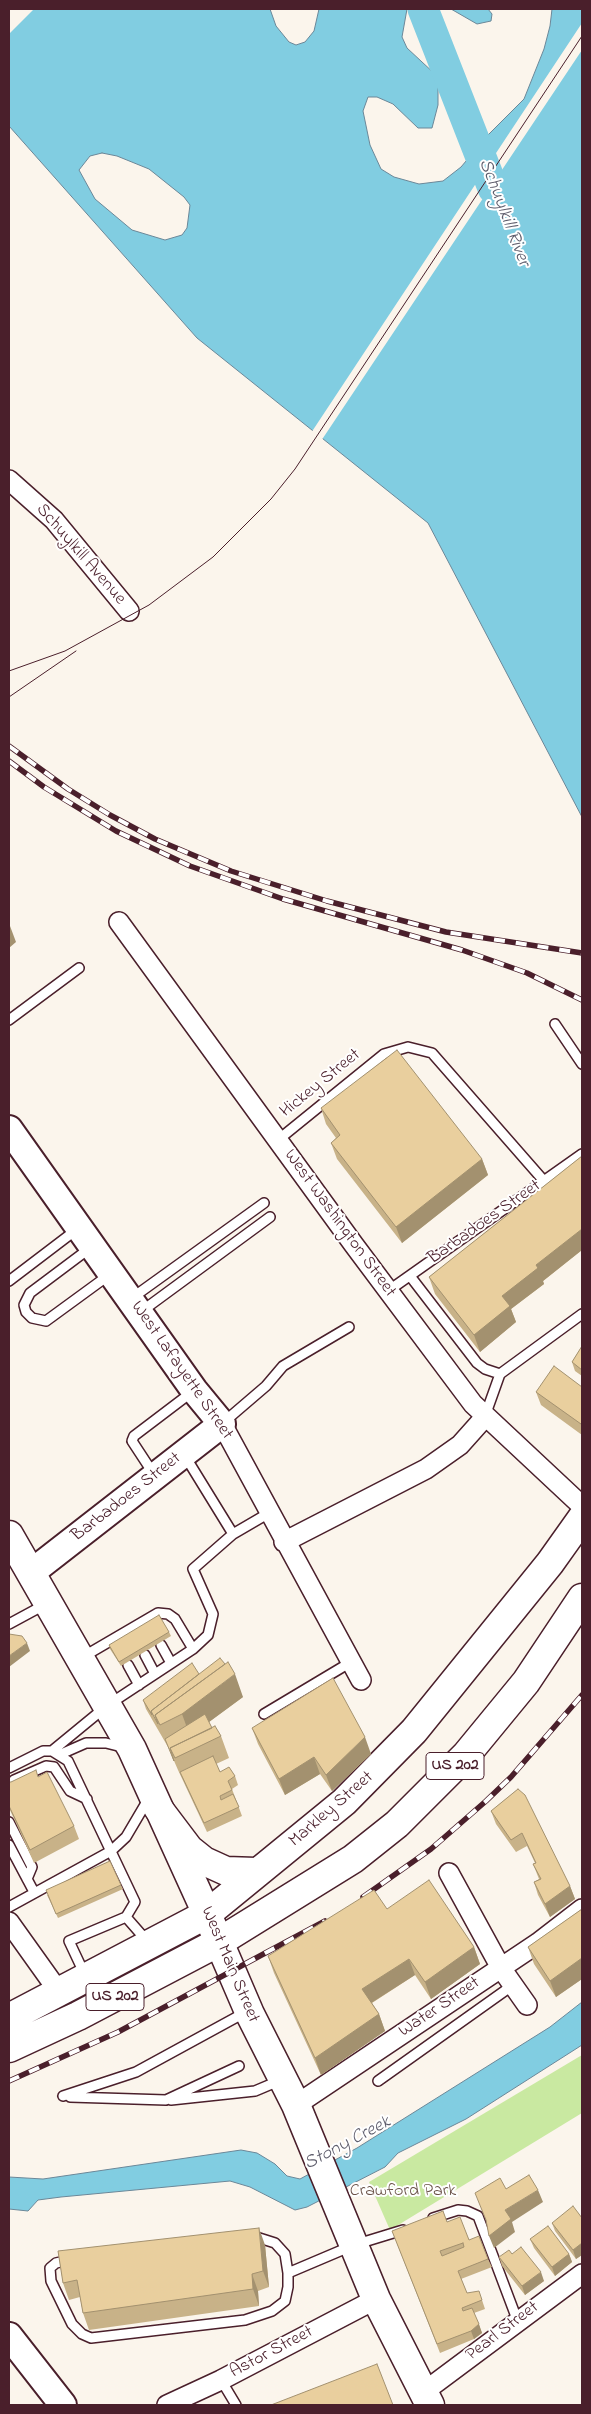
<!DOCTYPE html>
<style>
body{margin:0}
#map{position:relative;width:591px;height:2414px;overflow:hidden;background:#fbf5ec;font-family:"Indie Flower",sans-serif}
canvas{display:block}
.frame{position:absolute;inset:0;border:10px solid #4a1f2b;pointer-events:none}
</style>
<div id="map">
<canvas width="591" height="2414"></canvas>
<div class="frame"></div>
</div>
<script>
const ctx = document.querySelector('canvas').getContext('2d');
ctx.lineJoin = 'round';
function fillPath(path, color) {
  ctx.fillStyle = color;
  ctx.fill(path, 'evenodd');
}
function toPath(rows) {
  const path = new Path2D();
  for (const r of rows) {
    path.moveTo(r[0], r[1]);
    for (let i = 2; i < r.length; i += 2) path.lineTo(r[i], r[i + 1]);
  }
  return path;
}
function trace(path, color, width, dash) {
  ctx.strokeStyle = color;
  ctx.lineWidth = width;
  ctx.lineCap = dash ? 'butt' : 'round';
  ctx.setLineDash(dash || []);
  ctx.stroke(path);
}
function write(font, color, halo, rows, align = 'center') {
  ctx.font = font + ' "Indie Flower",sans-serif';
  ctx.lineWidth = 4;
  ctx.setLineDash([]);
  ctx.textBaseline = 'middle';
  ctx.strokeStyle = halo;
  ctx.fillStyle = color;
  for (const [text, x, y, turn = 0] of rows) {
    ctx.save();
    ctx.translate(x, y);
    ctx.rotate((+turn || 0) * Math.PI / 180);
    ctx.textAlign = isNaN(turn) ? turn : align;
    if (halo) ctx.strokeText(text, 0, 0);
    ctx.fillText(text, 0, 0);
    ctx.restore();
  }
}
fillPath(toPath([
 [582,2055,582,2113,390,2230,369,2182]
]), '#c9e9a1');
const water = toPath([
 [9,9,270,9,276,26,289,42,296,45,305,42,314,31,319,9,407,9,402,37,407,48,436,75,438,82,438,105,432,128,418,128,393,104,377,97,368,97,363,111,370,145,381,169,394,177,419,184,443,181,461,167,488,135,524,99,544,49,550,26,552,9,582,9,582,817,428,523,197,338,9,126,9,9],
 [102,153,117,156,149,169,184,197,190,205,187,228,182,235,165,240,132,230,95,199,79,170,90,156,102,153],
 [451,9,488,9,492,14,491,21,477,24,451,9],
 [582,2002,582,2045,466,2119,398,2153,385,2167,307,2207,295,2210,250,2187,230,2181,61,2197,38,2200,28,2211,9,2209,9,2177,43,2179,241,2150,257,2153,275,2164,287,2176,300,2179,357,2148,550,2027,582,2002]
]);
fillPath(water, '#81cde1');
trace(water, '#6b8798', 1);
fillPath(toPath([
 [9,9,34,9,9,34],
 [582,23,582,50,321,441,311,433]
]), '#fbf5ec');
trace(toPath([
 [423,9,493,188]
]), '#81cde1', 31);
const lane = toPath([
 [9,1020,79,968],
 [555,1024,582,1064],
 [278,1140,384,1054,408,1047,432,1053,544,1181],
 [90,1248,30,1293,24,1305,26,1312,32,1318,46,1321,109,1275],
 [410,1276,477,1363,485,1369,500,1374,582,1314],
 [9,1281,76,1230],
 [388,1291,582,1154],
 [132,1298,264,1203],
 [142,1311,270,1217],
 [485,1416,500,1374],
 [224,1422,266,1386,283,1366,349,1327],
 [153,1473,132,1441,134,1436,192,1392],
 [233,1534,269,1513],
 [9,1624,46,1604],
 [161,1645,171,1663],
 [145,1655,155,1674],
 [81,1658,158,1613,168,1614,175,1619,193,1649],
 [128,1665,139,1685],
 [264,1714,351,1662],
 [52,1751,108,1705,193,1649,208,1635,213,1614,193,1569,233,1534,185,1456],
 [61,1754,86,1743,106,1743,126,1748],
 [9,1768,43,1751,52,1751,68,1761,135,1902,126,1917,69,1941,85,1975],
 [9,1790,14,1780,46,1766,54,1767,70,1791,87,1799],
 [9,1822,32,1867,27,1879],
 [9,1845,34,1892],
 [9,1907,111,1851,126,1837,149,1798],
 [126,1917,147,1941],
 [378,2081,513,1985],
 [63,2096,136,2072,246,2012],
 [70,2097,166,2100,239,2066],
 [171,2100,255,2091,281,2080],
 [433,2218,458,2210,467,2211,478,2216,518,2322],
 [253,2236,275,2243,285,2254,288,2273],
 [69,2260,56,2263,50,2268,51,2281,72,2324,82,2334,91,2338,245,2320,272,2311,285,2301,288,2287,288,2273,354,2245,403,2230],
 [221,2380,236,2405]
]);
const street = toPath([
 [9,480,54,520,129,611],
 [119,922,354,1245,473,1404,582,1506],
 [222,1424,361,1680],
 [284,1542,426,1469,460,1445,485,1417],
 [449,1873,501,1968,527,2005],
 [9,1922,59,1992],
 [296,2105,538,1943,582,1909],
 [425,2391,582,2274],
 [167,2405,221,2380,376,2299]
]);
const secondary = toPath([
 [9,1129,194,1390,222,1424,32,1572],
 [9,2336,63,2405]
]);
const primary = toPath([
 [9,1535,132,1749,207,1914,250,2014,296,2105,376,2299,430,2405]
]);
const highway = toPath([
 [158,1808,189,1849,204,1861,226,1871,256,1872],
 [9,2018,207,1914,344,1802,414,1731,550,1563,582,1518],
 [9,2048,78,2016,219,1942,353,1859,397,1824,466,1755,526,1682,582,1598]
]);
trace(lane, '#4a1f2b', 12);
trace(street, '#4a1f2b', 22);
trace(secondary, '#4a1f2b', 30);
trace(primary, '#4a1f2b', 31);
trace(highway, '#4a1f2b', 31);
trace(lane, '#fff', 9);
trace(street, '#fff', 19);
trace(secondary, '#fff', 26);
trace(primary, '#fff', 28);
trace(highway, '#fff', 28);
trace(toPath([
 [9,671,65,651,149,605,213,557,271,499,295,469,582,36],
 [9,697,76,651]
]), '#4a1f2b', 1);
const rail = toPath([
 [9,746,68,789,110,815,155,839,231,871,327,901,446,932,582,953],
 [9,761,44,787,116,831,190,866,283,899,462,950,527,973,582,1000],
 [363,1897,431,1849,486,1801,511,1777,582,1695],
 [9,2081,118,2032,325,1921]
]);
trace(rail, '#4a1f2b', 5.5);
trace(rail, '#fff', 4, [11]);
fillPath(toPath([
 [321,1108,482,1159,488,1175,402,1243,337,1159,331,1143,336,1138,326,1124],
 [582,1156,582,1250,543,1281,544,1284,511,1309,516,1322,480,1352,435,1294,429,1277],
 [582,1346,582,1376,575,1371,572,1362],
 [582,1387,582,1435,541,1405,536,1392],
 [169,1632,171,1636,121,1666,110,1649,109,1645],
 [199,1674,243,1697,209,1722,212,1728,221,1736,229,1758,216,1764,220,1772,235,1776,238,1785,232,1789,242,1816,207,1832,178,1770,168,1747,146,1709,143,1700],
 [252,1728,371,1754,332,1791,320,1774,285,1795,258,1744],
 [38,1777,74,1826,79,1839,34,1863,9,1808,9,1782,11,1782],
 [518,1789,570,1886,575,1899,550,1917,538,1895,534,1882,539,1879,533,1864,535,1863,527,1846,516,1852,496,1824,491,1811],
 [121,1885,123,1889,58,1918,47,1895],
 [387,1909,474,1947,480,1964,431,1999,415,1975,372,2003,379,2014,385,2031,321,2075,274,1973,268,1956],
 [582,1909,582,1979,556,1997,534,1964,528,1947],
 [582,2218,582,2255,576,2259,555,2231,552,2223],
 [447,2222,469,2240,488,2259,492,2267,461,2279,467,2293,482,2300,485,2309,474,2313,482,2333,474,2339,440,2353,392,2231],
 [530,2239,569,2254,572,2262,555,2276,534,2248],
 [265,2245,269,2287,258,2291,259,2306,89,2330,83,2313,80,2297,69,2300,63,2283,58,2251],
 [512,2254,544,2281,525,2295,502,2266,499,2257]
]), '#c8b288');
fillPath(toPath([
 [10,926,16,942,9,948,9,927],
 [482,1159,488,1175,402,1243,396,1227],
 [582,1229,582,1250,543,1281,544,1284,511,1309,516,1322,480,1352,474,1335,502,1296,536,1265],
 [27,1643,30,1651,9,1667,9,1656],
 [235,1674,243,1697,190,1736,182,1714],
 [365,1737,371,1754,332,1791,326,1775],
 [314,1757,320,1774,285,1795,279,1779],
 [570,1886,575,1899,550,1917,545,1904],
 [474,1947,480,1964,431,1999,425,1982],
 [582,1958,582,1979,556,1997,550,1981],
 [409,1959,415,1975,368,2005,362,1989],
 [379,2014,385,2031,321,2075,315,2058],
 [538,2190,543,2202,512,2222,515,2232,494,2248,489,2236,505,2210],
 [259,2228,265,2245,269,2287,263,2271],
 [582,2243,582,2255,576,2259,573,2250],
 [569,2254,572,2262,555,2276,552,2267],
 [541,2272,544,2281,525,2295,522,2286],
 [252,2274,258,2291,259,2306,253,2289],
 [479,2324,482,2333,474,2339,471,2331]
]), '#a3916f');
const building = toPath([
 [397,1050,482,1159,396,1227,331,1143,340,1135,321,1108,397,1050],
 [582,1156,582,1229,536,1265,538,1268,502,1296,510,1306,474,1335,429,1277,582,1156],
 [582,1346,582,1370,572,1362,582,1346],
 [554,1366,582,1387,582,1422,581,1424,536,1392,554,1366],
 [159,1615,169,1632,119,1662,109,1645,159,1615],
 [9,1634,22,1636,27,1643,9,1656,9,1634],
 [220,1658,225,1664,155,1715,158,1724,151,1711,220,1658],
 [228,1662,235,1674,182,1714,160,1725,155,1715,228,1662],
 [192,1663,199,1674,151,1711,152,1715,143,1700,192,1663],
 [333,1678,365,1737,326,1775,314,1757,279,1779,252,1728,333,1678],
 [205,1714,212,1728,170,1748,174,1761,165,1739,205,1714],
 [215,1726,221,1736,175,1758,170,1748,215,1726],
 [213,1756,220,1772,229,1767,235,1776,228,1781,232,1790,220,1796,221,1800,233,1794,239,1807,204,1823,180,1772,213,1756],
 [36,1770,38,1777,47,1772,74,1826,30,1850,9,1806,9,1782,11,1782,36,1770],
 [518,1789,525,1795,570,1886,545,1904,534,1882,541,1879,533,1864,536,1863,522,1833,511,1840,491,1811,518,1789],
 [110,1861,121,1885,56,1914,46,1890,110,1861],
 [429,1880,474,1947,425,1982,409,1959,362,1989,379,2014,315,2058,268,1956,374,1890,387,1909,429,1880],
 [582,1909,582,1958,550,1981,528,1947,582,1909],
 [529,2175,538,2190,505,2210,511,2219,489,2236,486,2220,475,2193,500,2178,506,2189,529,2175],
 [573,2206,582,2218,582,2243,573,2250,552,2223,573,2206],
 [443,2211,447,2222,460,2217,469,2240,479,2236,488,2259,458,2271,467,2293,479,2291,482,2300,462,2308,463,2311,472,2308,479,2324,471,2331,437,2344,392,2231,443,2211],
 [463,2243,464,2247,442,2256,440,2251,463,2243],
 [548,2226,569,2254,552,2267,530,2239,548,2226],
 [259,2228,263,2271,252,2274,253,2289,83,2313,77,2280,63,2283,58,2251,259,2228],
 [521,2247,541,2272,522,2286,499,2257,509,2250,512,2254,521,2247],
 [377,2364,393,2405,271,2405,377,2364]
]);
fillPath(building, '#e9cf9e');
trace(building, '#a3916f', 1);
for (const [x, y, w] of [
 [455,1766,58],
 [115,1997,58]
]) {
  const box = new Path2D();
  box.roundRect(x - w / 2, y - 13.5, w, 27, 4);
  ctx.fillStyle = '#fff';
  ctx.fill(box);
  trace(box, '#4a1f2b', 1);
}
write('bold 16px', '#4a1f2b', null, [
 ["US 202",455,1766],
 ["US 202",115,1997]
]);
write('18px', '#4a1f2b', '#fff', [
 ["Schuylkill Avenue",80,555,49],
 ["Hickey Street",321,1084,-39],
 ["Barbadoes Street",485,1223,-35],
 ["West Washington Street",339,1224,54],
 ["West Lafayette Street",181,1371,55],
 ["Barbadoes Street",127,1498,-38],
 ["Markley Street",332,1810,-41],
 ["West Main Street",229,1965,67],
 ["Water Street",440,2008,-34],
 ["Pearl Street",503,2332,-37],
 ["Astor Street",272,2353,-28]
]);
write('18px', '#6a5248', '#fff', [
 ["Crawford Park",403,2192]
]);
write('italic 19px', '#5d5c6b', '#fff', [
 ["Schuylkill River",503,213,69],
 ["Stony Creek",348,2144,-28]
]);
</script>
